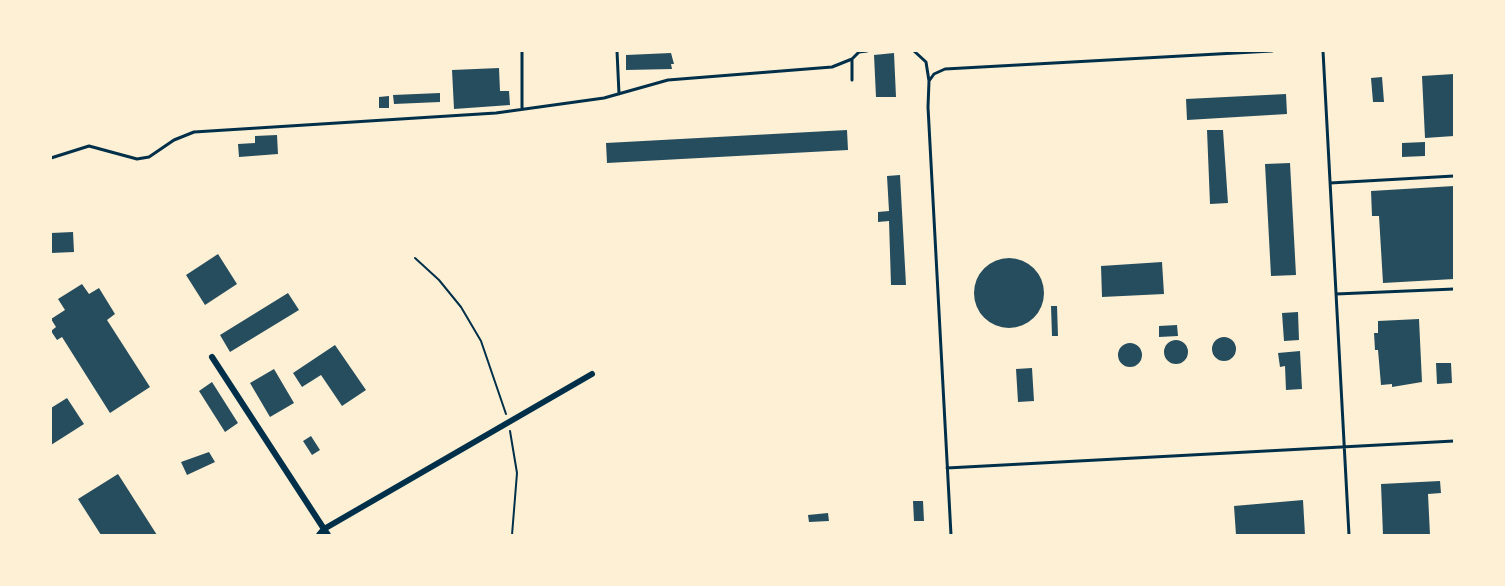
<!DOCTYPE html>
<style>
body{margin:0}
#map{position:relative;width:1505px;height:586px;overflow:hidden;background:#fdf0d5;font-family:Manrope,sans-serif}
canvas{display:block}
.frame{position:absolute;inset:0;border:52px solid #fdf0d5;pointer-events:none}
</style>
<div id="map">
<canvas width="1505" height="586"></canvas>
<div class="frame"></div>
</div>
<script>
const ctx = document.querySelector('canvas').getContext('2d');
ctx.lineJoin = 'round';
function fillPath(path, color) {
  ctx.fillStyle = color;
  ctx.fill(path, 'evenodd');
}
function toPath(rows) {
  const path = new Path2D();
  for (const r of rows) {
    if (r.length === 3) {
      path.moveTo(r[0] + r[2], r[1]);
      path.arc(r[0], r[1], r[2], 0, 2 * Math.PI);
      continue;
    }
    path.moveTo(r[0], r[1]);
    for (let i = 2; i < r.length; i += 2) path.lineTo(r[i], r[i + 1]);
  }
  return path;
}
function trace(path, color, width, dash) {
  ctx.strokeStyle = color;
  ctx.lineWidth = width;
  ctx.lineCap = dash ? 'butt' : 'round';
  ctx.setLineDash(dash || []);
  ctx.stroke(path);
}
fillPath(toPath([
 [671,53,674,64,671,64,672,69,626,70,626,55],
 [894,53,896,97,876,97,874,55],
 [499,68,500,91,509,91,510,105,454,109,452,70],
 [1454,74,1454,136,1425,138,1422,76],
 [1382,77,1384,102,1373,102,1371,78],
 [440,93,440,102,394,104,393,95],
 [1286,94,1287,114,1187,120,1186,99],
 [389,96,389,108,379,108,379,97],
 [847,130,848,150,607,163,606,143],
 [1207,130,1223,130,1228,203,1210,204],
 [277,135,278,154,239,157,238,144,255,143,255,136],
 [1425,142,1425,156,1402,157,1402,143],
 [1290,163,1296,275,1271,276,1265,164],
 [900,175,906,285,891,285,889,221,878,222,878,212,889,211,887,176],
 [1454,186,1454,279,1383,283,1379,216,1372,216,1371,191],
 [73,232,74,252,51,253,51,233],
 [218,254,237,284,205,305,186,275],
 [1009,293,35],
 [1162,262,1164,294,1102,297,1101,266],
 [82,284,89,294,99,288,115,314,107,320,150,387,110,413,62,337,57,340,51,331,56,327,51,319,65,310,58,299],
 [288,293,299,310,230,352,220,335],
 [1051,306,1057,306,1058,336,1052,336],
 [1298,312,1299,340,1284,341,1282,313],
 [1419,319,1422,382,1392,387,1392,384,1381,385,1378,350,1375,350,1374,333,1378,333,1378,321],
 [1177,325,1178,336,1159,337,1159,326],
 [1224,349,12],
 [1176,352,12],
 [1130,355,12],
 [335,345,366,390,342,406,321,375,302,387,293,373],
 [1300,351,1302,389,1286,390,1285,366,1280,367,1278,353],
 [1436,363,1451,363,1452,383,1437,384],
 [1032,368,1034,401,1018,402,1016,369],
 [274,369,294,403,270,417,250,383],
 [212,382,238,423,225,432,199,391],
 [67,398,84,424,51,445,51,408],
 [311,436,320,450,312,455,303,441],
 [209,452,215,462,187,475,181,462],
 [118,474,157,535,101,535,78,499],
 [1440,481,1441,493,1428,494,1430,535,1383,535,1381,484],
 [1303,500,1305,535,1236,535,1234,506],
 [913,501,923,501,924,521,914,521],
 [828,513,829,521,809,522,808,515]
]), '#264d5e');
trace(toPath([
 [415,258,439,280,461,307,481,341,506,414],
 [510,431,517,473,512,535]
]), '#003049', 2);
trace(toPath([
 [522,51,522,108],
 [617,51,619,94],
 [914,51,926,62,929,81],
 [1323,51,1349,535],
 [852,80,852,59,859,52,867,51],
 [51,158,89,146,137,159,149,157,174,140,194,132,496,113,604,98,668,80,832,67,852,59],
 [1330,183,1454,176],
 [1336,294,1454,289],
 [947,468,1454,441],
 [951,535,928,107,929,81,934,74,945,69,1272,51]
]), '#003049', 3);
trace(toPath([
 [212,357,324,529,592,374],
 [319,535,324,529,328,535]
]), '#003049', 6);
</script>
